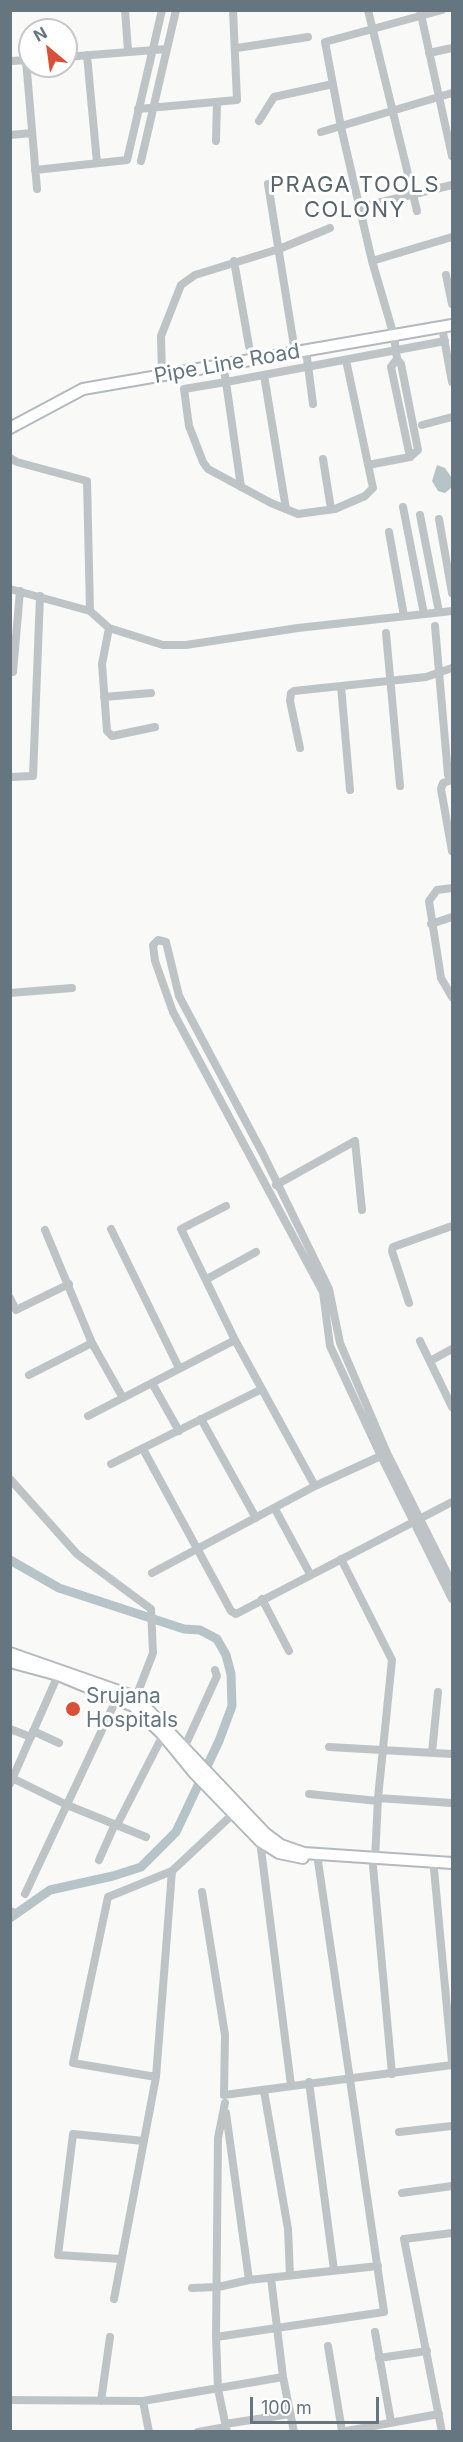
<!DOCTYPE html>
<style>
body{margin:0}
#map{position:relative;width:463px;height:2442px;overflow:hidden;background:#f9f9f7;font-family:Inter,sans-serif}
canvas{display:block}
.frame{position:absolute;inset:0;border:12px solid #667680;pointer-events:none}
.north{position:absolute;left:18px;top:18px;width:60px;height:60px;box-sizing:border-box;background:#fff;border:2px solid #c2c8cc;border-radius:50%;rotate:331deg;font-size:16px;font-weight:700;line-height:24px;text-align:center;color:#667680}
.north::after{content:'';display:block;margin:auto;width:21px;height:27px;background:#d95037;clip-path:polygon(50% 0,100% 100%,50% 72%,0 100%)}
.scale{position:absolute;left:250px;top:2397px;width:129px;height:27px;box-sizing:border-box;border:3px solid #667680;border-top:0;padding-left:8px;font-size:18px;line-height:21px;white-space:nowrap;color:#667680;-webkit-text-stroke:4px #fff;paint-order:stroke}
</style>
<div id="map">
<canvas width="463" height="2442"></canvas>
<div class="frame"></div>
<div class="north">N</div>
<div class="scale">100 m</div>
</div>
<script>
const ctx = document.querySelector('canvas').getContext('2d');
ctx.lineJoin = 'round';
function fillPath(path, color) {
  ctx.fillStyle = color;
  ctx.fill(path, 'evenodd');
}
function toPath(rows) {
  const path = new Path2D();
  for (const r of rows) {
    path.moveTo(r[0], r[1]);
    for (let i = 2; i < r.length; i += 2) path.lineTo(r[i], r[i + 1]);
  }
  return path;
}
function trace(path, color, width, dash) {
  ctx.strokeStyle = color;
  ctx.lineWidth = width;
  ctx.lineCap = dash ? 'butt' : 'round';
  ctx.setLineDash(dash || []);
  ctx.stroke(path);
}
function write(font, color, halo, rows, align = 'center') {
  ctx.font = font + ' Inter,sans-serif';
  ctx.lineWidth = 6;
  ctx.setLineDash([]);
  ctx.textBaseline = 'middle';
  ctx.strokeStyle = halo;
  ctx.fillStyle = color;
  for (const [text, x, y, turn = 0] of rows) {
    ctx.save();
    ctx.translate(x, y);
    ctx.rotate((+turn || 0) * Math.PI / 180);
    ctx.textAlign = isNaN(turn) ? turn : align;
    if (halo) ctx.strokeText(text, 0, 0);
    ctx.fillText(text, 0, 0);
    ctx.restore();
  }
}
fillPath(toPath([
 [437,465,445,468,452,478,451,488,445,493,438,491,432,481]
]), '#b7c4c7');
trace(toPath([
 [10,1560,59,1588,184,1629,200,1630,217,1639,226,1655,231,1674,232,1706,219,1741,176,1832,141,1867,113,1876,50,1890,10,1918]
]), '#b7c4c7', 9);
const secondary = toPath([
 [10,428,83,389,452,325],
 [10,1653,136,1697,265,1833,281,1845,304,1853,452,1863],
 [10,1662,58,1675,133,1706,163,1735,195,1774,260,1841,279,1853,303,1858]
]);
trace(secondary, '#b3b9bd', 14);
trace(toPath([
 [125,10,128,51],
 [368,10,417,211],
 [420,10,452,156],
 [237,48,308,37],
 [429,53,452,48],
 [87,55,97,163],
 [66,57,167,49],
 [26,60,37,189],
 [10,61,30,60],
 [138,109,237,100,233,10],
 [259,121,274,97,333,84],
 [321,132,452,93],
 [10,135,32,133],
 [216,141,217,102],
 [141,161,176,10],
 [35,170,127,160,162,10],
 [268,184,295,352],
 [361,207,452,185],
 [234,261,249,346],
 [372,261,452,237],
 [446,275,452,304],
 [442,327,452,382],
 [306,350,313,404],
 [397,359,391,367,410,457],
 [223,364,226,382,184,389,189,426,203,462,208,469,271,503,298,514,335,509,365,496,373,488,346,360],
 [162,375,161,336,181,285,195,275,279,249,330,228],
 [264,375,286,509],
 [422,425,452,417],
 [10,458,17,462,87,481,90,611],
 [323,459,331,509],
 [368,465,410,457,418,450,401,364,397,359,394,336,372,261,341,127,325,42,442,10],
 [241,487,226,382,445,341],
 [403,507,424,614],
 [420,515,439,612],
 [439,519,452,593],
 [389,532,404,616],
 [10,589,90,611,109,628,163,645,186,645,298,628,452,611],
 [435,626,448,775],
 [109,628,102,664,107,731,112,736,155,727],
 [386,633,400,786],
 [10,672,13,672,20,591],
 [341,686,350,790],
 [104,697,151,693],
 [300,748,290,701,291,693,294,691,426,677,452,668],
 [10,777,33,776,40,596],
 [452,780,443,783,441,789,452,851],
 [452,888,437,890,429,901,441,978,452,997],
 [431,924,452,917],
 [10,993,72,988],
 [276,1185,355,1141,362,1210],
 [226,1206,181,1229,235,1340,315,1486],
 [111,1229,179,1368],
 [45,1230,92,1343,123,1398],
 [207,1279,256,1252],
 [10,1298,16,1310,69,1284],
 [409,1303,392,1251,393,1247,452,1226],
 [420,1341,452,1407],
 [430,1361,452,1349],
 [29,1375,92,1343],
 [152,1383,179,1431],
 [88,1416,235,1340],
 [201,1419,256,1518],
 [143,1449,231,1611,236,1614,452,1502],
 [111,1464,262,1389],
 [10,1479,77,1554,151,1609,153,1653,136,1697],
 [275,1509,310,1574],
 [341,1559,392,1660,378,1798,375,1860],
 [152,1573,315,1486,383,1455],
 [452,1583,387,1453,340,1343,329,1289,263,1154,179,996,166,942,158,940,153,945,155,961,173,1012,323,1292,330,1346,381,1456,452,1599],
 [262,1599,289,1651],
 [10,1729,31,1737],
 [33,1731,59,1743],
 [185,1746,217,1676,215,1670],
 [329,1747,452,1754],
 [432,1753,438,1692],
 [10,1777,67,1805,146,1837],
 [10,1784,58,1675],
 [309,1794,378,1801],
 [378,1798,452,1803],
 [117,1825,163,1735],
 [260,1841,291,2085],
 [99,1860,115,1824],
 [373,1866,392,2074],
 [434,1869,452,2062],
 [202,1892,225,2035,224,2095,452,2065],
 [25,1894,117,1698],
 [10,1911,13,1912],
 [156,2077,172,1871,234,1813],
 [309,2082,334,2270],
 [264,2091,288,2229,290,2275],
 [225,2103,218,2138,216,2337,218,2389,227,2432],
 [226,2113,249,2280],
 [399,2132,452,2126],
 [402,2193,452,2186],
 [121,2259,58,2255,73,2134,144,2141],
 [271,2278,283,2377,294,2432],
 [192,2288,218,2287,249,2280,378,2266],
 [114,2299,156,2077,73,2063,108,1897,172,1871],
 [375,2332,391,2422],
 [216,2337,384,2312,318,1861],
 [328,2346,342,2431],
 [379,2358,427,2351],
 [10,2400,143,2401,283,2377],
 [101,2401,110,2337],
 [143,2401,149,2432],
 [225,2424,290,2414],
 [198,2432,226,2427],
 [341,2432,439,2414],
 [442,2432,404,2239,452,2233]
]), '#bec3c6', 8);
trace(secondary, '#fff', 10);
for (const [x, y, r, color] of [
 [73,1709,8,"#d95037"]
]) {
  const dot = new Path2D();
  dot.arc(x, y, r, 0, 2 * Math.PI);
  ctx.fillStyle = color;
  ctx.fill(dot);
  trace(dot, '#fff', 2);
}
write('21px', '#667680', '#fff', [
 ["Pipe Line Road",227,364,-10]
]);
write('21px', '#667680', '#fff', [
 ["Srujana",86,1697],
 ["Hospitals",86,1721]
], 'left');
ctx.letterSpacing = '1.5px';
write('22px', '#57646b', '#fff', [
 ["PRAGA TOOLS",355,185],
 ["COLONY",355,210]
]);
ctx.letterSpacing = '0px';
</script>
